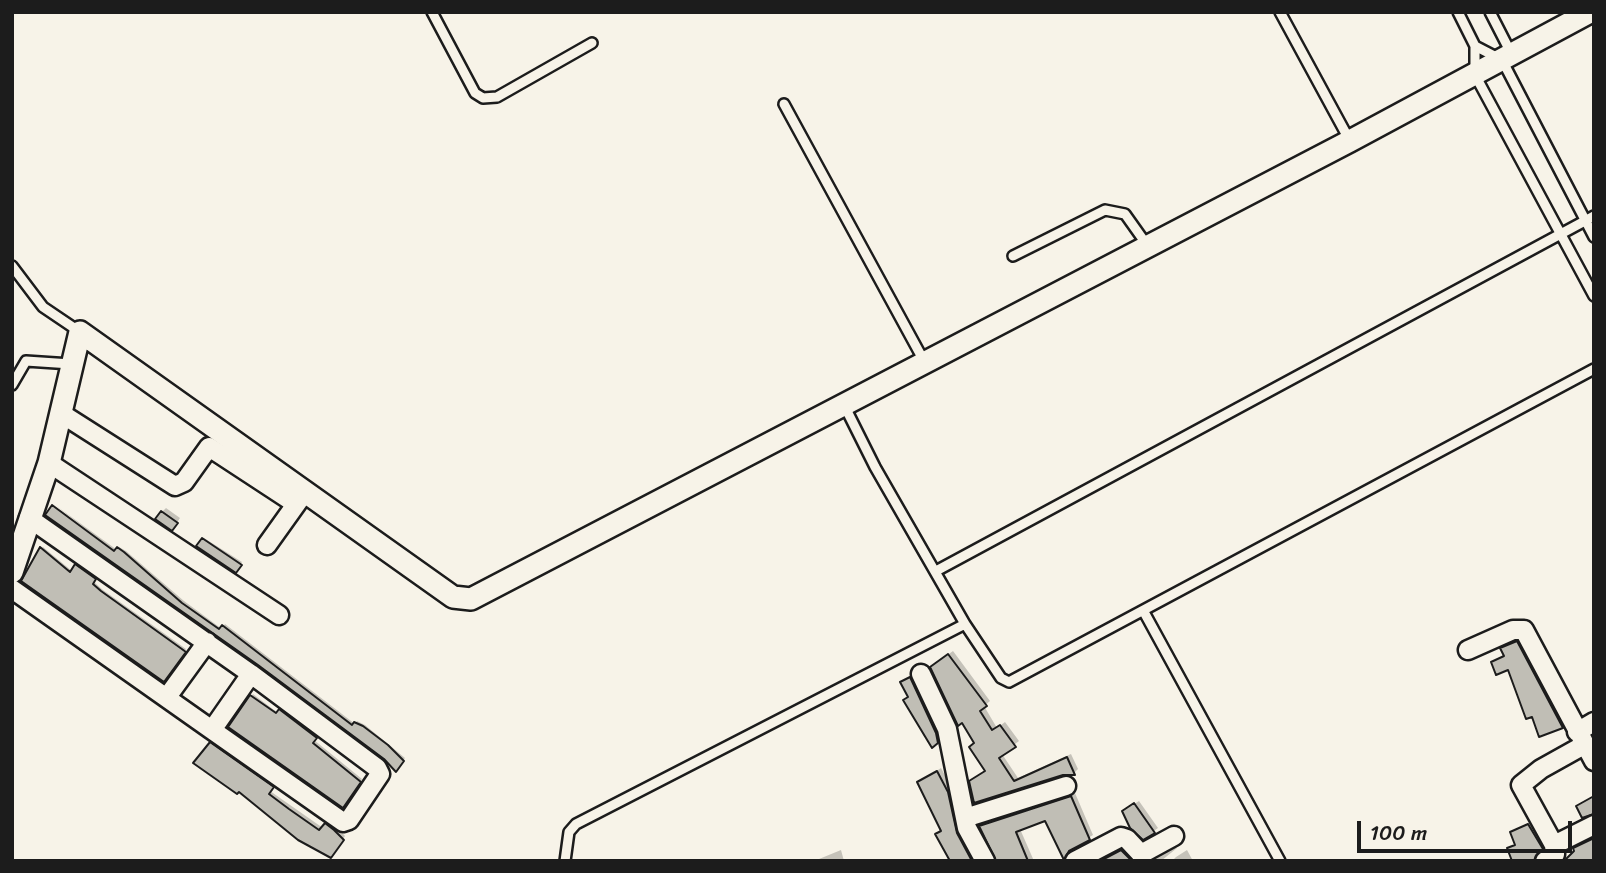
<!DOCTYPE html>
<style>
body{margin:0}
#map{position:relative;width:1606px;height:873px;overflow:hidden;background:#f7f3e8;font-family:Sriracha,sans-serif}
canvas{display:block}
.frame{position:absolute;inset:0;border:14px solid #1c1c1c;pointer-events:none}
.scale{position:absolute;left:1357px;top:821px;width:215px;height:32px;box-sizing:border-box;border:4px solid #1c1c1c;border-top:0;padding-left:9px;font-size:21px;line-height:24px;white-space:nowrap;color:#1c1c1c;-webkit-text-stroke:5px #f7f3e8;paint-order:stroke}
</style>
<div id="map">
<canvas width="1606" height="873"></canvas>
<div class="frame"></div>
<div class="scale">100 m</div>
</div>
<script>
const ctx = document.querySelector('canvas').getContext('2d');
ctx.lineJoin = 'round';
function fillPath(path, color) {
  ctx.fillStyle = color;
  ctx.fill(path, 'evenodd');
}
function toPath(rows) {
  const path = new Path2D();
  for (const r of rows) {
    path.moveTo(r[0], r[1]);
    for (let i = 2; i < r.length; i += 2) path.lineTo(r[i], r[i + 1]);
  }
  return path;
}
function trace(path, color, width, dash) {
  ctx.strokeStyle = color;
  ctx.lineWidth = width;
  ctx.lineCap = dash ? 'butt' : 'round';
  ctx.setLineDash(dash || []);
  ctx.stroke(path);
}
fillPath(toPath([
 [55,505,117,550,119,547,126,551,184,601,222,629,225,624,355,724,357,721,365,725,405,758,396,769],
 [166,508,180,518,176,524,162,512],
 [204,538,242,562,236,571,198,546],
 [43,547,72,571,78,564,97,577,93,581,103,590,186,649,165,678,23,581,31,562],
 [1520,638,1566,722,1540,734,1509,668,1493,662,1505,655,1502,648,1507,644],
 [953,651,990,701,984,706,997,728,1005,722,1019,741,1002,754,1018,778,1071,754,1078,769,1074,773,1062,773,975,801,987,770,936,663],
 [915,674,942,738,937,742,910,696,907,679],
 [253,694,278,713,282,708,318,735,314,740,362,779,345,804,230,727],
 [214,741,275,784,270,791,323,828,329,821,337,827,345,836,333,853,211,744],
 [941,768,947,779,960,829,978,861,952,861,938,834,942,830,919,782],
 [1075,793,1093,835,1071,848,1064,857,1046,819,1020,829,1034,861,1011,861,981,826],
 [1139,801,1158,828,1144,838,1128,808],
 [1533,821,1546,843,1539,850,1539,861,1514,861,1509,848,1516,843,1512,832],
 [1130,842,1146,857,1156,856,1175,846,1177,848,1161,861,1095,861],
 [841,850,844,861,817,861,819,859],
 [1187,850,1193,861,1172,861,1176,857]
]), '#0003');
const building = toPath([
 [52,505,114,551,117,547,124,552,182,603,219,629,222,625,352,725,354,722,363,726,388,745,404,761,396,772,384,759,258,665,45,515,52,505],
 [161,511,178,523,172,531,155,519,161,511],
 [202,538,242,565,236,573,196,546,202,538],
 [40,547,70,572,75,564,96,579,93,584,101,591,186,652,164,682,21,581,40,547],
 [1517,641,1563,728,1539,737,1532,717,1526,719,1508,670,1496,675,1491,662,1504,656,1500,648,1517,641],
 [948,654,987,706,980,711,992,730,1000,725,1016,747,999,758,1014,781,1067,757,1075,775,1063,775,974,803,969,781,985,771,969,747,974,743,962,723,958,726,930,667,948,654],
 [910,677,936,733,938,743,932,748,903,700,908,697,900,682,910,677],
 [250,695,276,713,279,709,317,738,313,743,361,782,343,808,228,727,250,695],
 [210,742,274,787,269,794,289,809,319,830,325,823,334,830,344,840,331,858,298,840,239,792,237,794,193,763,210,742],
 [937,771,948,792,957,833,972,861,950,861,935,834,941,831,917,782,937,771],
 [1071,796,1090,840,1069,851,1064,860,1045,821,1016,832,1028,861,996,861,979,826,1071,796],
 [1594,796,1594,814,1582,818,1576,806,1594,796],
 [1134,803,1155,833,1143,840,1130,828,1122,811,1134,803],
 [1528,824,1543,849,1534,861,1512,861,1507,848,1515,845,1510,832,1528,824],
 [1594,838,1594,861,1564,861,1574,851,1573,848,1594,838],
 [1121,850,1132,861,1100,861,1121,850]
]);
fillPath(building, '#c0beb5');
trace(building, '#1c1c1c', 2);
const service = toPath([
 [432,12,475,93,483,98,497,97,592,43],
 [1280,12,1350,141],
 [1458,12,1475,46,1475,75,1594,296],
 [1490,12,1511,53],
 [1475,46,1502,60,1594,237],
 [784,104,924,361],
 [1013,256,1105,210,1125,214,1147,245],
 [12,266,43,307,80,332],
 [12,385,26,361,71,364],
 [844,405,875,467,965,624,1001,678,1009,682,1594,369],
 [936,571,1594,216],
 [1144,612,1280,861],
 [565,861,569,832,576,824,965,624]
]);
const minor = toPath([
 [62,414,175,486,184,482,209,447,296,504],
 [49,463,279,615],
 [29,518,251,674],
 [267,545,302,496],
 [12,589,212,730,251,674,377,768,380,774,349,820,343,822,212,730],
 [1468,650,1513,630,1524,630,1594,761],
 [921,674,947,729,967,828,985,861],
 [167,697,207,642],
 [1577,732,1594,722],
 [965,818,1066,786],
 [1554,845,1521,785,1541,769,1584,745],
 [1075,861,1121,837,1127,839,1141,854,1174,836],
 [1545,861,1555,854,1554,845,1594,825]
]);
const tertiary = toPath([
 [12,572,49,463,80,332,453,597,471,599,1350,141,1590,12]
]);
trace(service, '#1c1c1c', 14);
trace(minor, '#1c1c1c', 23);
trace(tertiary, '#1c1c1c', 26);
trace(service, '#f7f3e8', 9);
trace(minor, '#f7f3e8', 18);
trace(tertiary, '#f7f3e8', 21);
</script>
